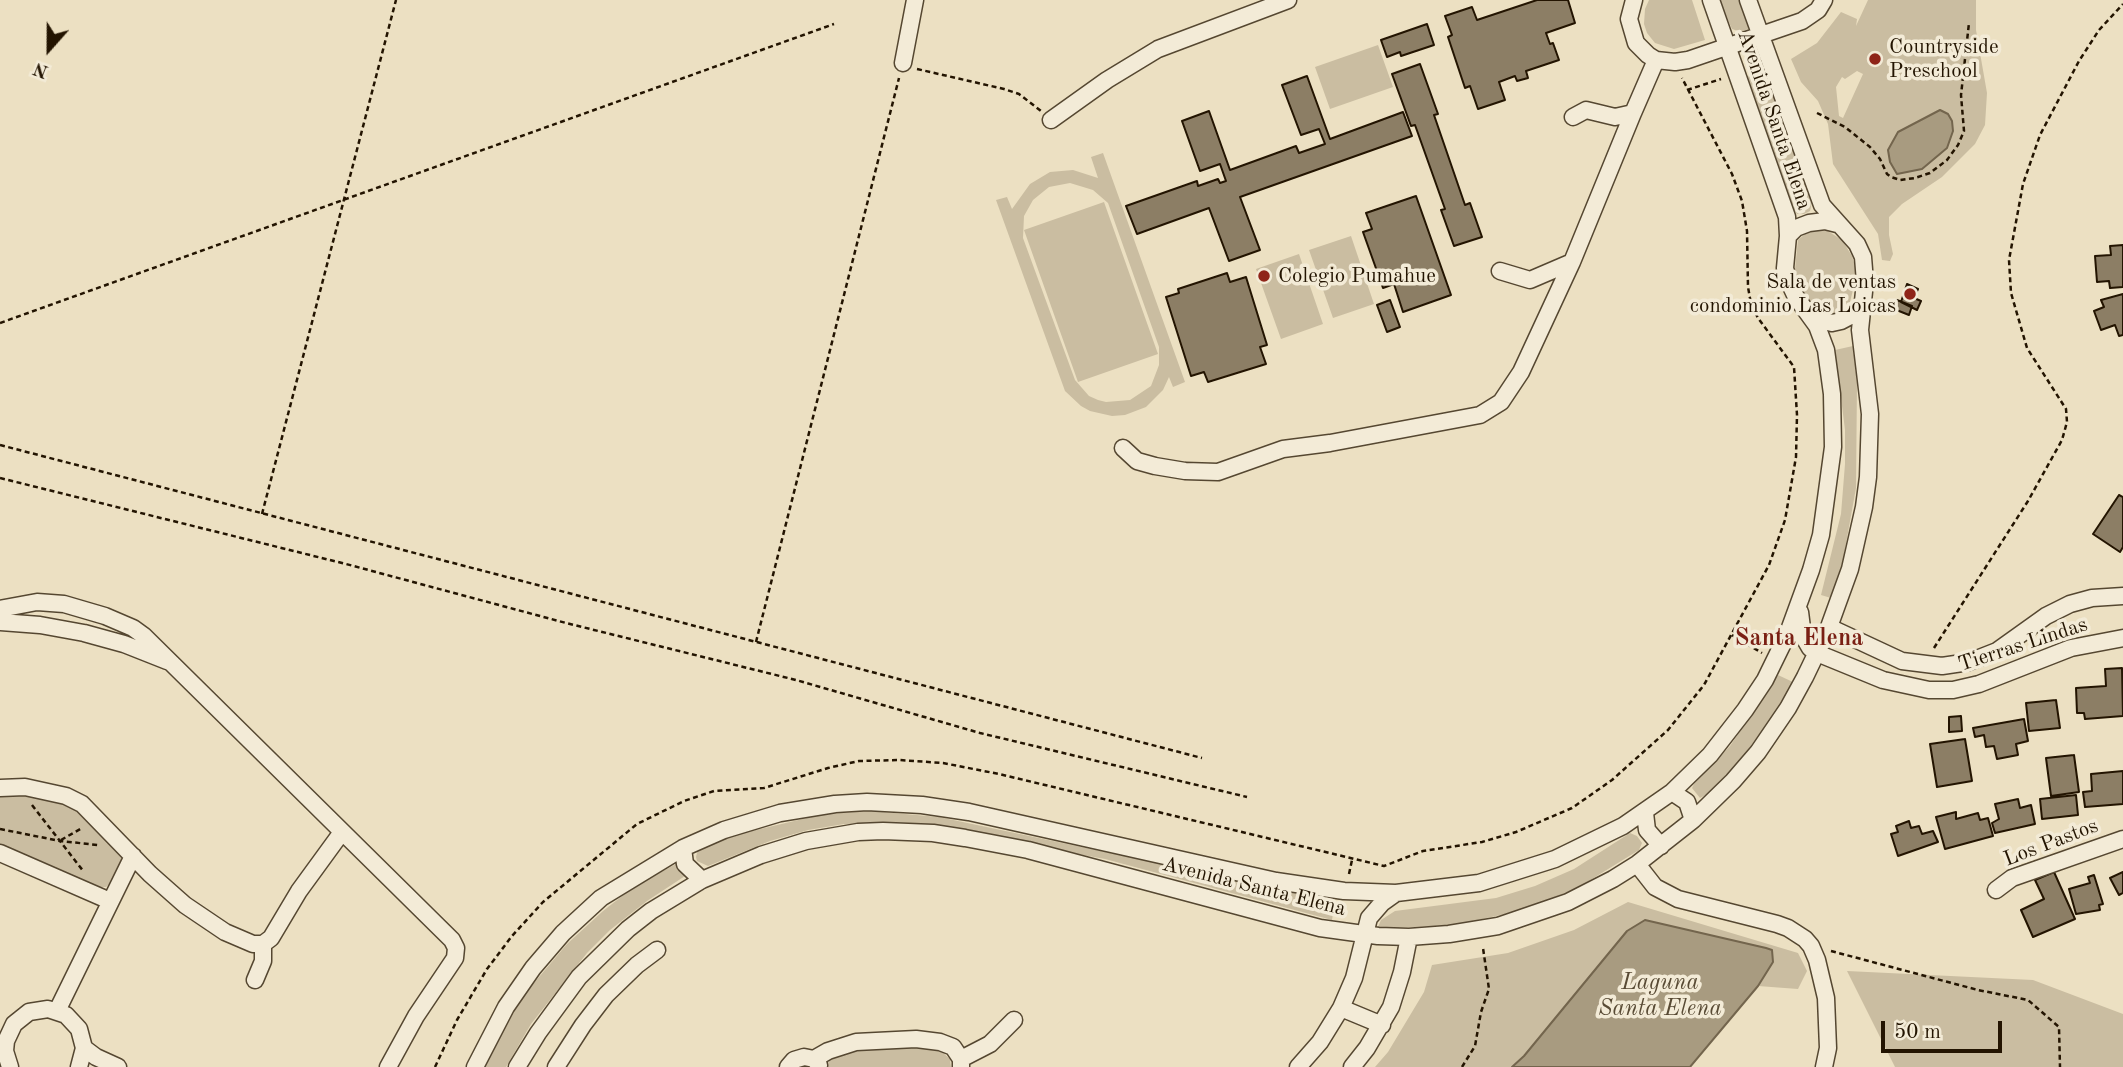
<!DOCTYPE html>
<style>
body{margin:0}
#map{position:relative;width:2123px;height:1067px;overflow:hidden;background:#ece0c2;font-family:"Old Standard TT",serif}
canvas{display:block}
.north{position:absolute;left:14px;top:14px;width:70px;height:70px;-webkit-text-stroke:5px #f3ebd7;paint-order:stroke;rotate:201deg;font-size:19px;font-weight:700;line-height:28px;text-align:center;color:#231401}
.north::after{content:'';display:block;margin:auto;width:24px;height:32px;background:#231401;clip-path:polygon(50% 0,100% 100%,50% 72%,0 100%)}
.scale{position:absolute;left:1881px;top:1021px;width:121px;height:32px;box-sizing:border-box;border:4px solid #231401;border-top:0;padding-left:9px;font-size:21px;line-height:24px;white-space:nowrap;color:#231401;-webkit-text-stroke:5px #f3ebd7;paint-order:stroke}
</style>
<div id="map">
<canvas width="2123" height="1067"></canvas>
<div class="north">N</div>
<div class="scale">50 m</div>
</div>
<script>
const ctx = document.querySelector('canvas').getContext('2d');
ctx.lineJoin = 'round';
function fillPath(path, color) {
  ctx.fillStyle = color;
  ctx.fill(path, 'evenodd');
}
function toPath(rows) {
  const path = new Path2D();
  for (const r of rows) {
    path.moveTo(r[0], r[1]);
    for (let i = 2; i < r.length; i += 2) path.lineTo(r[i], r[i + 1]);
  }
  return path;
}
function trace(path, color, width, dash) {
  ctx.strokeStyle = color;
  ctx.lineWidth = width;
  ctx.lineCap = dash ? 'butt' : 'round';
  ctx.setLineDash(dash || []);
  ctx.stroke(path);
}
function write(font, color, halo, rows, align = 'center') {
  ctx.font = font + ' "Old Standard TT",serif';
  ctx.lineWidth = 7;
  ctx.setLineDash([]);
  ctx.textBaseline = 'middle';
  ctx.strokeStyle = halo;
  ctx.fillStyle = color;
  for (const [text, x, y, turn = 0] of rows) {
    ctx.save();
    ctx.translate(x, y);
    ctx.rotate((+turn || 0) * Math.PI / 180);
    ctx.textAlign = isNaN(turn) ? turn : align;
    if (halo) ctx.strokeText(text, 0, 0);
    ctx.fillText(text, 0, 0);
    ctx.restore();
  }
}
fillPath(toPath([
 [1649,0,1692,0,1705,40,1674,49,1655,43,1647,33,1644,24,1645,9],
 [1719,0,1741,0,1749,25,1748,29,1741,32,1732,29],
 [1868,0,1976,0,1976,30,1987,93,1985,125,1975,144,1942,177,1902,204,1889,217,1889,235,1893,254,1890,261,1882,260,1878,234,1833,164,1828,124,1818,101,1801,82,1791,59,1817,43,1841,12,1857,19,1856,26],
 [1857,71,1863,74,1843,118,1839,116,1836,87,1842,77,1845,79],
 [1378,45,1393,87,1330,109,1315,67],
 [1763,70,1768,76,1812,202,1810,211,1804,214,1797,214,1793,209,1749,85,1747,77],
 [1103,153,1185,382,1173,387,1169,377,1163,390,1146,407,1125,415,1112,416,1090,411,1081,406,1065,391,996,200,1007,197,1012,209,1030,184,1050,172,1073,170,1098,178,1091,157],
 [1070,183,1093,190,1108,203,1159,347,1159,365,1151,386,1130,400,1106,402,1098,400,1089,396,1075,380,1023,238,1024,216,1033,200,1049,187],
 [1104,202,1158,354,1078,382,1024,230],
 [1823,228,1842,240,1852,256,1855,266,1855,282,1850,302,1840,312,1833,314,1826,314,1811,304,1799,285,1795,269,1798,240,1811,229],
 [1351,236,1374,304,1333,318,1309,250],
 [1299,254,1323,324,1281,339,1256,269],
 [1853,346,1857,383,1856,488,1843,560,1831,598,1821,595,1841,514,1845,464,1845,430,1835,350],
 [1778,675,1795,683,1783,702,1741,759,1709,793,1700,798,1692,788,1694,784,1730,746],
 [14,793,75,807,122,856,119,871,111,883,106,887,95,887,0,847,0,794],
 [871,811,939,817,1314,896,1335,901,1332,920,1105,859,908,823,844,824,808,830,770,841,708,866,697,861,696,857,698,849,739,834,824,814],
 [1630,833,1637,836,1642,843,1639,850,1579,887,1524,910,1454,925,1394,928,1378,927,1381,920,1395,911,1496,898,1535,886,1574,869],
 [676,864,685,873,685,876,647,901,610,930,587,953,531,1024,506,1067,485,1067,508,1020,528,990,567,944,603,911,635,886],
 [1628,902,1798,953,1807,971,1798,989,1758,986,1690,1067,1375,1067,1388,1052,1424,992,1432,965,1508,953,1574,930],
 [1847,971,2033,980,2123,1014,2123,1067,1895,1067],
 [861,1047,918,1047,941,1051,950,1059,951,1067,828,1067,829,1060,836,1054]
]), '#cabda1');
const water = toPath([
 [1940,110,1948,114,1952,121,1953,131,1947,148,1922,169,1897,174,1890,162,1888,150,1898,132,1940,110],
 [1645,920,1766,948,1772,950,1773,962,1758,986,1690,1067,1512,1067,1524,1056,1627,931,1645,920]
]);
fillPath(water, '#a89b80');
trace(water, '#73654d', 2);
const building = toPath([
 [1537,0,1568,0,1575,23,1546,33,1550,44,1553,43,1559,60,1526,71,1528,78,1517,81,1515,76,1499,82,1505,100,1478,109,1470,86,1465,88,1448,37,1452,35,1445,16,1472,7,1477,20,1537,0],
 [1427,24,1434,45,1401,56,1400,52,1387,57,1381,40,1427,24],
 [1420,64,1438,114,1434,115,1465,205,1470,203,1482,237,1454,246,1441,210,1445,209,1415,125,1411,126,1392,74,1420,64],
 [1307,76,1330,139,1403,112,1412,136,1240,197,1260,250,1229,261,1209,208,1137,234,1126,206,1197,181,1198,186,1218,179,1220,183,1226,181,1220,164,1200,171,1182,121,1209,111,1230,170,1296,146,1299,153,1325,144,1319,129,1301,135,1282,85,1307,76],
 [1416,196,1451,295,1403,312,1394,284,1383,288,1363,232,1372,229,1366,213,1416,196],
 [2123,245,2123,287,2110,288,2109,281,2097,282,2095,256,2111,255,2110,246,2123,245],
 [1227,273,1230,282,1246,277,1267,345,1260,347,1266,364,1208,382,1204,372,1191,376,1166,297,1179,293,1178,289,1227,273],
 [1907,284,1918,289,1914,298,1921,301,1917,310,1901,302,1907,284],
 [2123,294,2123,335,2119,336,2115,325,2101,330,2094,311,2104,307,2101,300,2123,294],
 [1390,300,1400,327,1387,332,1377,305,1390,300],
 [1897,300,1912,306,1909,315,1894,309,1897,300],
 [2119,495,2123,497,2123,547,2120,552,2093,534,2119,495],
 [2122,668,2123,716,2085,719,2084,713,2077,713,2076,688,2106,686,2105,669,2122,668],
 [2056,700,2060,728,2029,731,2026,703,2056,700],
 [1961,716,1962,731,1949,732,1949,717,1961,716],
 [2024,719,2028,741,2016,744,2018,755,1997,759,1994,746,1986,747,1984,735,1975,737,1973,728,2024,719],
 [1965,739,1972,781,1937,787,1930,744,1965,739],
 [2074,755,2079,792,2051,796,2046,758,2074,755],
 [2123,771,2123,804,2085,807,2083,792,2092,791,2091,774,2123,771],
 [2076,795,2078,815,2042,819,2040,799,2076,795],
 [2018,799,2020,808,2031,805,2035,824,1995,833,1992,823,1999,819,1995,804,2018,799],
 [1956,812,1956,819,1978,813,1980,820,1988,818,1993,836,1945,849,1936,817,1956,812],
 [1909,821,1911,828,1919,826,1922,834,1933,831,1938,842,1898,856,1891,834,1898,832,1896,826,1909,821],
 [2054,872,2075,919,2033,937,2021,910,2044,899,2035,880,2054,872],
 [2123,872,2123,893,2119,895,2110,878,2123,872],
 [2094,875,2103,904,2099,905,2100,910,2076,914,2069,889,2090,883,2088,877,2094,875]
]);
fillPath(building, '#8c7e65');
trace(building, '#231401', 2);
const minor = toPath([
 [1634,0,1629,19,1636,43,1648,55,1656,60,1675,62,1688,60,1802,21,1818,10,1824,0],
 [903,63,915,0],
 [1573,117,1586,110,1615,117,1633,113,1656,60],
 [1051,120,1107,80,1158,49,1288,0],
 [1788,236,1796,228,1809,223,1825,221,1837,224],
 [1500,271,1530,280,1572,262,1633,113],
 [1812,318,1832,323,1841,321,1860,311],
 [1123,448,1137,461,1155,466,1185,471,1218,472,1283,449,1330,443,1480,415,1501,402,1521,372,1572,262],
 [0,609,37,602,64,604,105,616,133,628,144,636,452,940,456,948,455,958,416,1016,388,1067],
 [1800,612,1803,636,1810,648,1817,653,1883,680,1929,690,1953,690,1979,684,2071,648,2123,638],
 [0,622,40,625,84,633,124,644,167,661],
 [1829,627,1902,661,1942,666,1969,662,1997,651,2046,616,2070,604,2092,598,2123,596],
 [0,788,25,787,66,796,82,804,150,874,185,905,225,932,253,944,263,944,271,938,299,891,342,832],
 [1672,792,1687,802,1693,820],
 [1645,813,1647,830,1661,846],
 [683,848,685,864,702,880],
 [0,853,110,901],
 [1637,864,1655,887,1678,899,1777,924,1788,928,1805,939,1811,946,1817,960,1826,998,1828,1048,1824,1067],
 [1996,890,2012,878,2123,839],
 [255,980,263,961,263,944],
 [1341,1008,1382,1025],
 [57,1011,133,856],
 [84,1048,96,1057,118,1067],
 [814,1059,828,1051,856,1042,916,1039,940,1042,953,1047,961,1059,961,1067],
 [961,1059,990,1044,1014,1020],
 [10,1067,5,1051,6,1041,14,1024,29,1012,48,1009,66,1015,79,1029,84,1048,79,1067],
 [475,1067,506,1007,533,968,563,933,601,898,683,848,724,830,780,813,835,804,867,802,922,805,969,812,1276,881,1344,891,1396,893,1479,883,1555,859,1623,826,1672,792,1710,755,1745,710,1765,680,1788,633,1811,570,1821,535,1833,447,1832,394,1826,350,1817,326,1796,297,1788,280,1785,268,1788,236,1787,217,1711,0],
 [517,1067,538,1033,579,977,628,929,651,911,702,880,761,855,806,841,858,832,883,831,933,833,965,838,1028,850,1320,928,1378,936,1409,937,1449,934,1498,926,1568,902,1613,879,1637,864,1693,820,1733,781,1758,752,1788,708,1805,677,1829,627,1850,569,1864,507,1868,477,1870,414,1860,330,1865,282,1863,257,1857,244,1822,205,1748,0],
 [556,1067,583,1025,606,995,637,965,657,950],
 [788,1067,794,1060,804,1057,814,1059,819,1065],
 [1298,1067,1320,1042,1341,1008,1354,978,1369,918,1382,903,1396,893],
 [1352,1067,1367,1048,1391,1007,1402,972,1409,937]
]);
trace(minor, '#554731', 19);
trace(toPath([
 [917,69,1004,89,1019,94,1041,111],
 [1687,90,1721,79],
 [1817,113,1845,127,1870,147,1880,159,1887,174,1891,177,1900,180,1915,178,1930,173,1947,160,1958,145,1964,131,1961,95,1969,23],
 [0,323,834,24],
 [0,445,1202,758],
 [0,478,346,564,566,623,796,680,980,733,1247,797],
 [262,514,396,0],
 [1732,635,1762,653],
 [756,642,899,78],
 [1934,648,2028,501,2062,440,2067,422,2066,409,2027,348,2011,293,2009,260,2023,184,2040,135,2079,61,2099,30,2123,4],
 [32,805,84,872],
 [0,829,60,841,98,845],
 [61,840,82,828],
 [1349,874,1352,860],
 [1831,951,1978,990,2028,1000,2059,1027,2060,1067],
 [435,1067,457,1020,487,969,512,936,543,902,637,824,684,801,714,791,764,788,828,768,859,761,899,760,943,763,999,774,1384,866,1423,851,1482,842,1516,832,1572,808,1612,780,1668,730,1704,685,1769,565,1785,520,1796,457,1797,415,1794,367,1758,318,1751,304,1748,287,1747,231,1742,201,1732,174,1682,78],
 [1462,1067,1475,1046,1481,1012,1489,989,1483,948]
]), '#231401', 2.5, [5, 3.5]);
trace(minor, '#f3ebd7', 16);
for (const [x, y, r, color] of [
 [1875,59,7,"#8f2418"],
 [1264,276,7,"#8f2418"],
 [1910,294,7,"#8f2418"]
]) {
  const dot = new Path2D();
  dot.arc(x, y, r, 0, 2 * Math.PI);
  ctx.fillStyle = color;
  ctx.fill(dot);
  trace(dot, '#f3ebd7', 2.5);
}
write('21px', '#231401', '#f3ebd7', [
 ["Countryside",1889,47],
 ["Preschool",1889,71],
 ["Colegio Pumahue",1278,276],
 ["Sala de ventas",1896,282,"right"],
 ["condominio Las Loicas",1896,306,"right"]
], 'left');
write('21px', '#231401', '#f3ebd7', [
 ["Avenida Santa Elena",1774,120,71],
 ["Tierras Lindas",2023,645,-18],
 ["Los Pastos",2051,843,-21],
 ["Avenida Santa Elena",1254,887,14]
]);
write('italic 23px', '#584a34', '#f3ebd7', [
 ["Laguna",1660,983],
 ["Santa Elena",1660,1009]
]);
write('bold 24px', '#7a1f14', '#f3ebd7', [
 ["Santa Elena",1799,639]
]);
</script>
